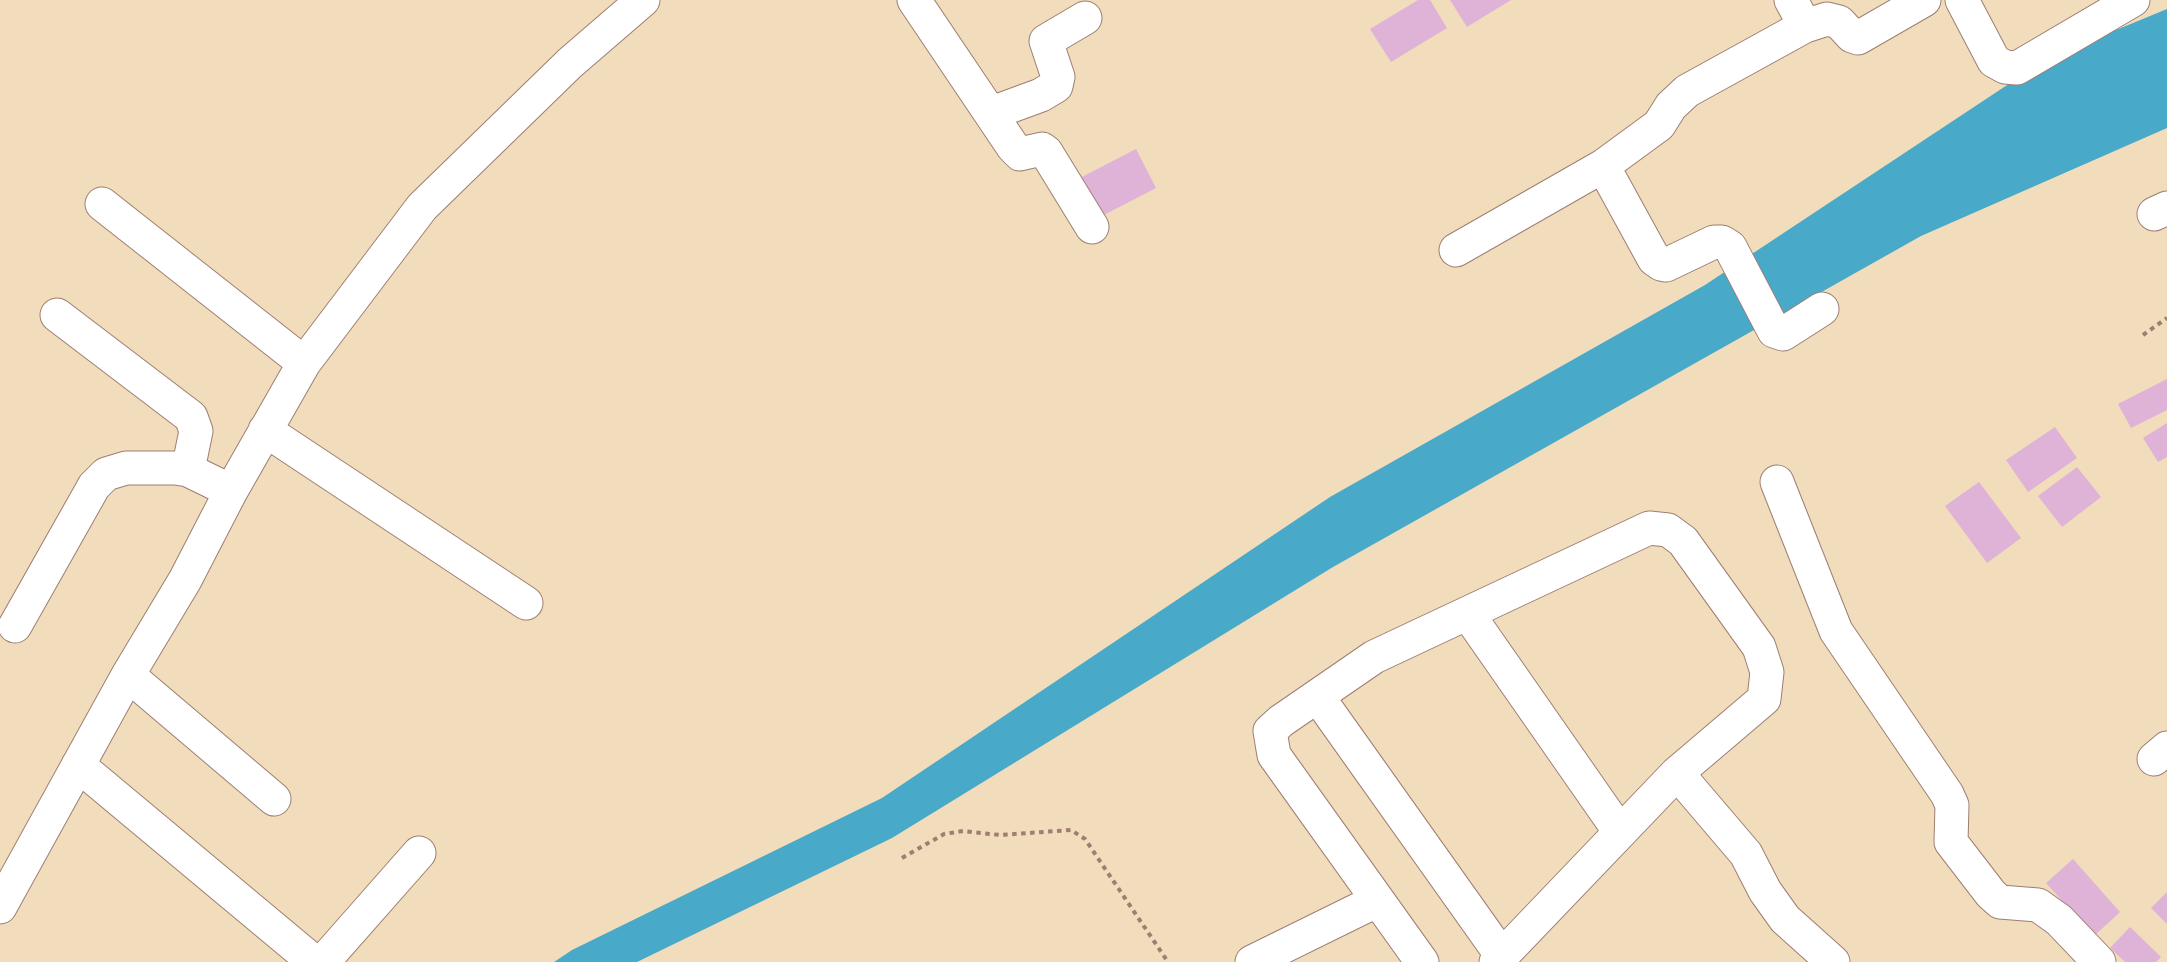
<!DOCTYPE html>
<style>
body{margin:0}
canvas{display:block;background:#f1dcbb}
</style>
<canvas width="2167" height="962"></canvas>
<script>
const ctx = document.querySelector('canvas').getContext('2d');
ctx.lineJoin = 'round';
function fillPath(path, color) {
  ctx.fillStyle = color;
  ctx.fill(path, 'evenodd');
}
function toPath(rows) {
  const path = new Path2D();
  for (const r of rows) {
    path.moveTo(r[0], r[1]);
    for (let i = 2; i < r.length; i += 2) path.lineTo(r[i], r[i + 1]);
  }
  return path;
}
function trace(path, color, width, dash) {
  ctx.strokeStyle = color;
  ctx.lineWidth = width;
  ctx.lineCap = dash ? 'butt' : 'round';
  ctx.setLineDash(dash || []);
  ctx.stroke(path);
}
fillPath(toPath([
 [2167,9,2167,128,1921,236,1333,567,892,838,637,962,554,962,572,950,882,798,1330,497,1705,285,2048,58]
]), '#49a9c8');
fillPath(toPath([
 [1418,0,1430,0,1447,28,1391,62,1370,29],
 [1450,0,1511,0,1467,27],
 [1136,149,1156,188,1098,218,1078,179],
 [2167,379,2167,410,2131,428,2118,404],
 [2167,423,2167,457,2158,462,2143,438],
 [2055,427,2077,458,2028,492,2006,460],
 [2077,467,2101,497,2062,527,2038,496],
 [1979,482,2021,538,1987,563,1945,506],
 [2073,859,2120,912,2094,936,2046,883],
 [2167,892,2167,924,2151,908],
 [2130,927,2161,957,2156,962,2125,962,2110,948]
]), '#dfb2d8');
const minor = toPath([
 [914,0,1013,147,1020,154,1042,149,1046,152,1092,227],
 [1791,0,1805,26],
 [1962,0,1994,61,2005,67,2017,68,2133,0],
 [992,113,1041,95,1056,86,1058,77,1046,41,1085,18],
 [1603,166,1654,259,1661,264,1666,265,1714,242,1722,242,1730,247,1774,331,1783,334,1822,309],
 [102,204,304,363],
 [2154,214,2167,208],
 [1456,250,1603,166,1659,125,1671,106,1687,91,1805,26,1827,19,1839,22,1852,36,1858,38,1924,0],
 [57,315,191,417,196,431,188,470],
 [265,430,526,603],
 [1777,482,1836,631,1947,794,1952,805,1951,842,1991,894,2000,902,2038,905,2059,920,2099,962],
 [1468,614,1620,832],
 [15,626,94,486,106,474,126,468,175,468,188,470,231,491],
 [128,675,274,799],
 [1318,697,1502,956],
 [2154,759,2167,748],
 [78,765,314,962],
 [1677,773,1746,854,1765,891,1785,919,1833,962],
 [0,907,128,675,185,580,231,491,304,363,422,207,570,63,643,0],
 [323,962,419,853],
 [1252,962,1376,901],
 [1422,962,1274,755,1270,731,1281,721,1374,657,1649,528,1668,530,1683,541,1759,647,1767,672,1764,699,1677,773,1496,962]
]);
trace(minor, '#9e7e73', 35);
trace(toPath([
 [2143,335,2167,318],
 [902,858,944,834,963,831,1000,835,1071,830,1085,839,1168,962]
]), '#9e7e73', 4, [4.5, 4.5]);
trace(minor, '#fff', 33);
</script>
